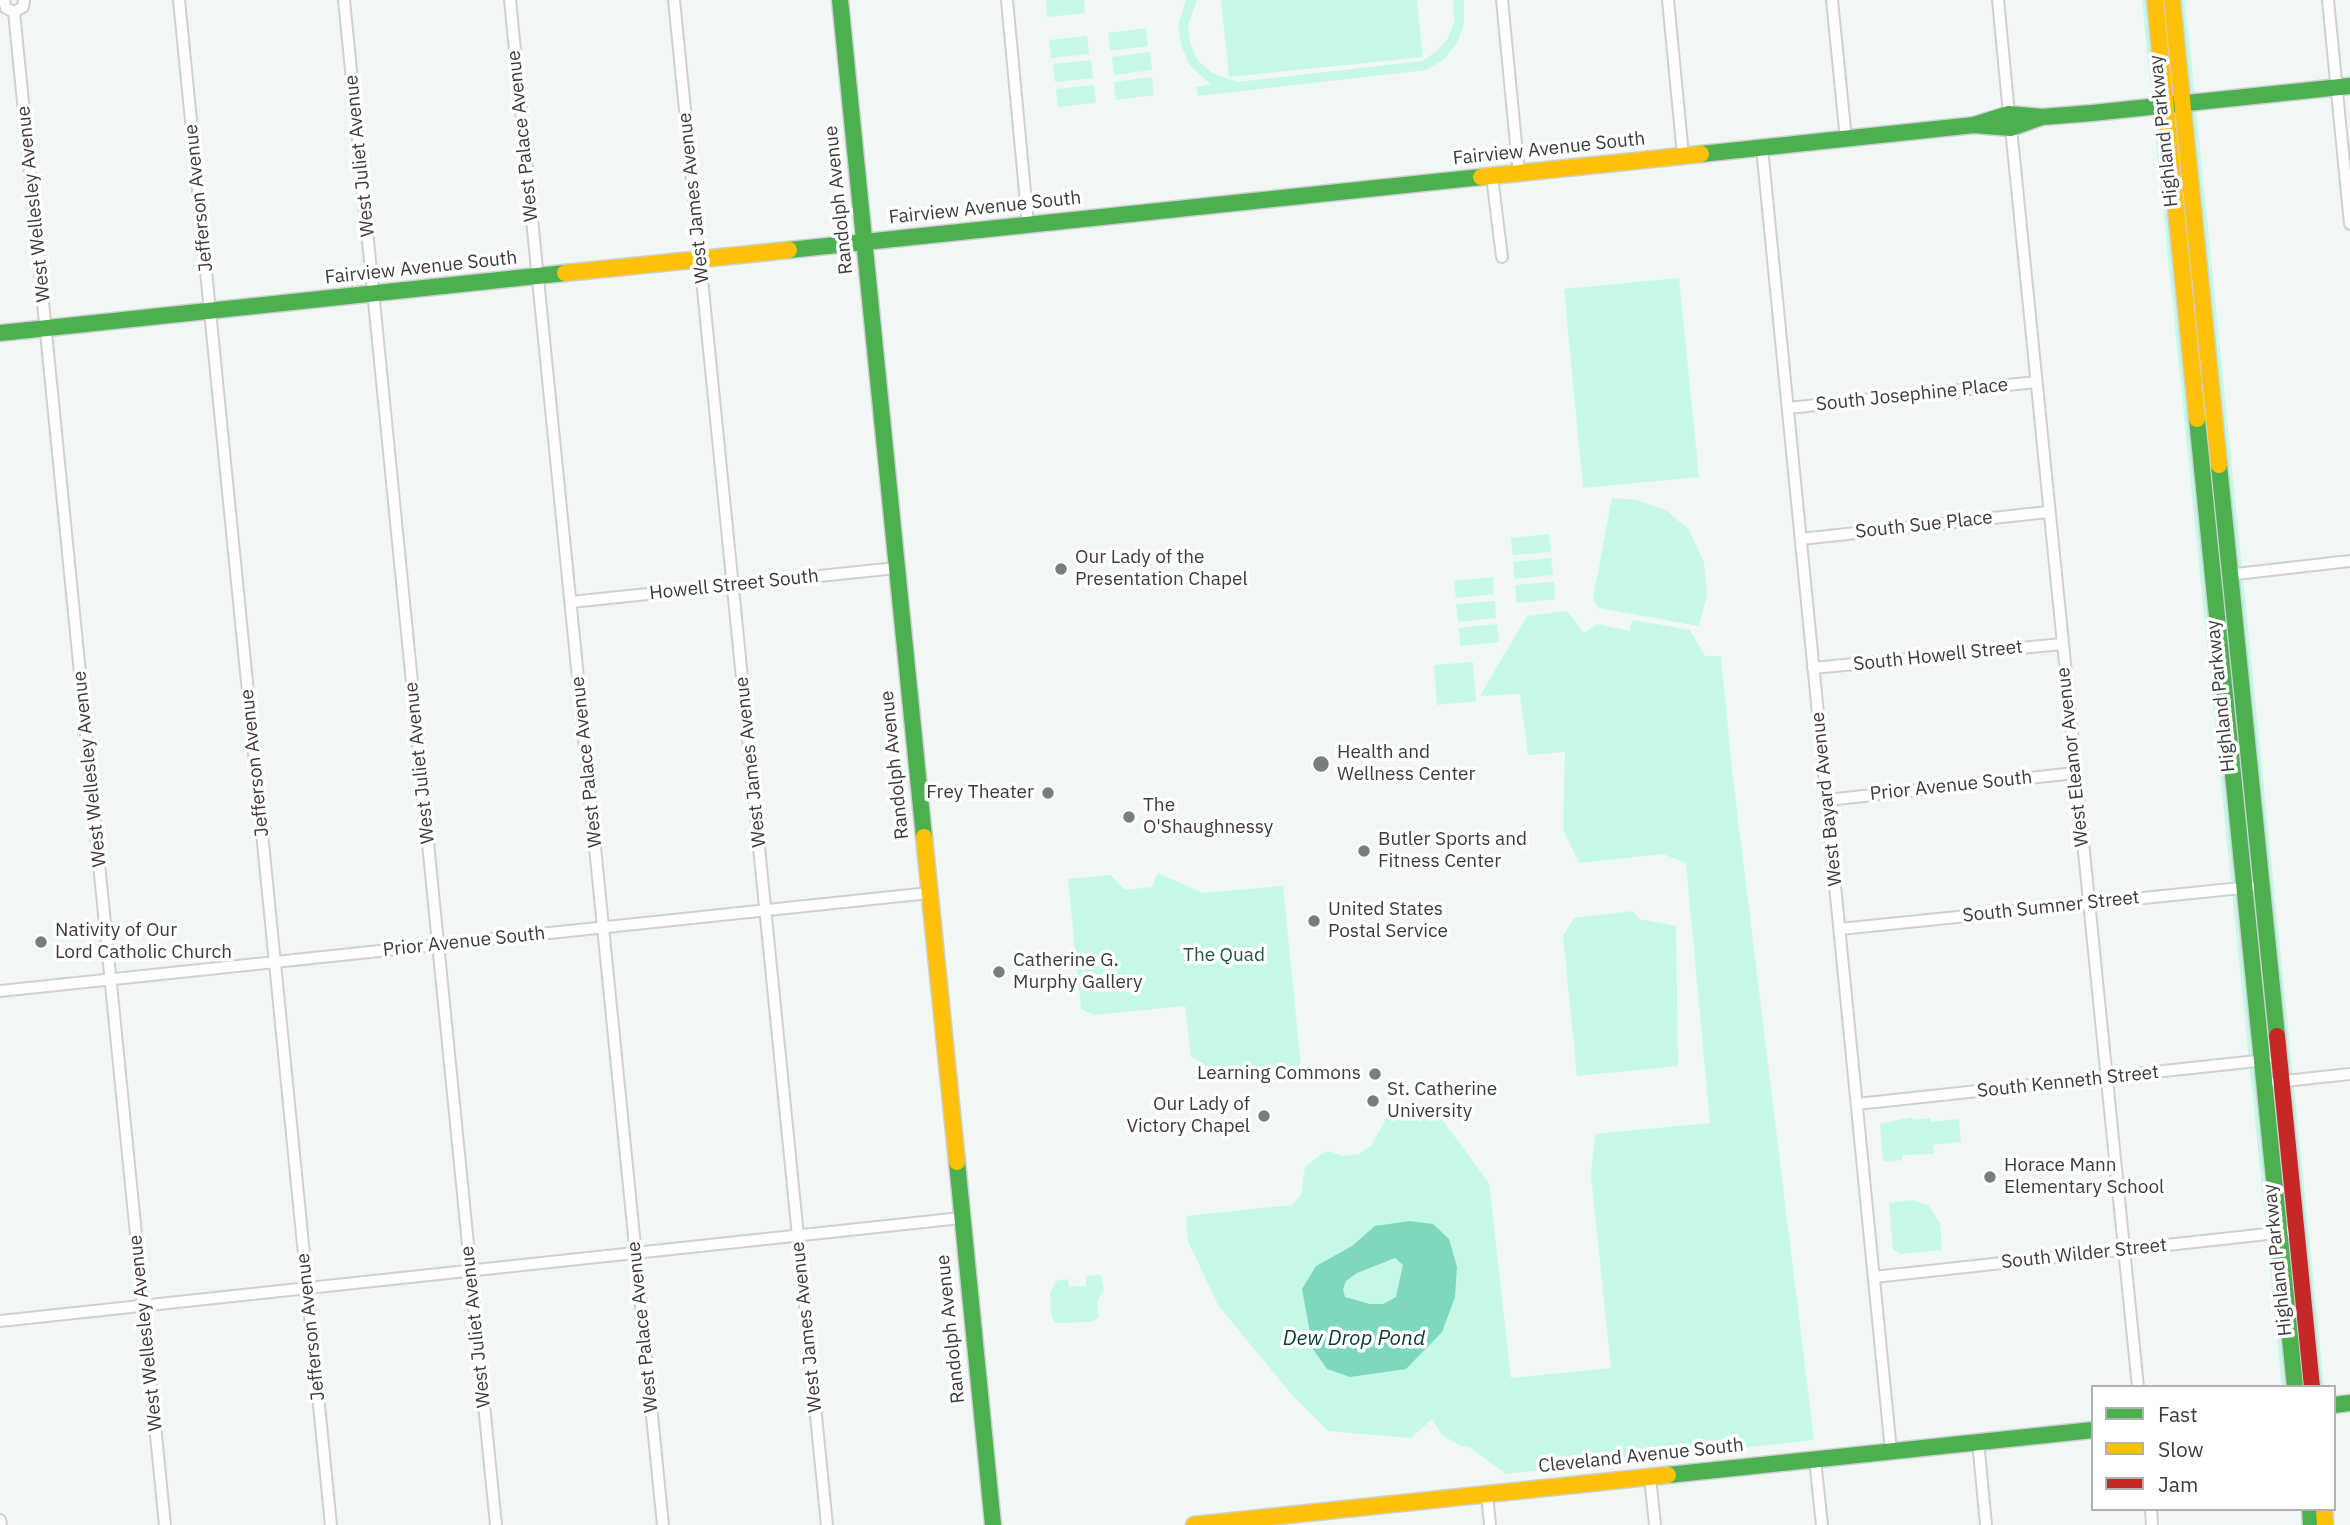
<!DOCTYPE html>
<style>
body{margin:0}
#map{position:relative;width:2350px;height:1525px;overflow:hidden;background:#f1f7f4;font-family:"IBM Plex Sans",sans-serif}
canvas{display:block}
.legend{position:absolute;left:2091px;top:1385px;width:245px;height:126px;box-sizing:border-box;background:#fff;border:2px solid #b0b1b1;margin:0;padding:9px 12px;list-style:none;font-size:21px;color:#393d3b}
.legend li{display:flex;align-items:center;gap:14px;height:35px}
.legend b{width:35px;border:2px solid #b0b1b1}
</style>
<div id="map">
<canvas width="2350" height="1525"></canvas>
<ul class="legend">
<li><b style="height:9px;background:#4caf50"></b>Fast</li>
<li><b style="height:9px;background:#ffc107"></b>Slow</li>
<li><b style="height:9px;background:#c62828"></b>Jam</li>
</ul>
</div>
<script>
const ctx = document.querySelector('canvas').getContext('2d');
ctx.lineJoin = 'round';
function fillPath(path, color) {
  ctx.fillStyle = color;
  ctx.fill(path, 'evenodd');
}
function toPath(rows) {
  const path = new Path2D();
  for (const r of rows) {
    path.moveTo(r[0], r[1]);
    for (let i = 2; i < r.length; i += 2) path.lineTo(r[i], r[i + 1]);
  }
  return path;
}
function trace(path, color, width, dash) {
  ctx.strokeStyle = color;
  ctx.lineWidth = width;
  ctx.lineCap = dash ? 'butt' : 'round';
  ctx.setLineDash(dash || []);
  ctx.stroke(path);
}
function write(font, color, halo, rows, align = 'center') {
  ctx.font = font + ' "IBM Plex Sans",sans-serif';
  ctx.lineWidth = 7;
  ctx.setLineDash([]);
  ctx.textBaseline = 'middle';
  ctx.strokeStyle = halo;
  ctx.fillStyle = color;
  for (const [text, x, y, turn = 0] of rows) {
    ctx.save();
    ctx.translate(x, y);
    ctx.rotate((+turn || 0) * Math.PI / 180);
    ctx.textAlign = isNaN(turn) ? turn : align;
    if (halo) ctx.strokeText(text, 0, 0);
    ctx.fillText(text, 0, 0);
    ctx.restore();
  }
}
fillPath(toPath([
 [1046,0,1084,0,1085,13,1047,17],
 [1186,0,1197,0,1188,25,1190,43,1198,61,1212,73,1238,82,1422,61,1437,51,1448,38,1454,22,1453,0,1464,0,1464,24,1457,43,1444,59,1426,70,1198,96,1196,87,1211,84,1190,66,1181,45,1178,25],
 [1221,0,1417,0,1423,57,1229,77],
 [2142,0,2185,0,2324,1386,2282,1387],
 [1146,28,1148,46,1110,51,1108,33],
 [1087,36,1089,54,1051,58,1049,40],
 [1150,52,1152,70,1114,75,1112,57],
 [1091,60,1093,78,1055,82,1053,64],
 [1152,77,1154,95,1116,100,1114,82],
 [1094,85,1096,103,1058,107,1056,89],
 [1679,278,1699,477,1583,488,1564,289],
 [1612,498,1637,500,1667,511,1689,530,1704,562,1707,595,1699,626,1599,608,1593,599],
 [1549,534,1551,552,1513,555,1511,538],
 [1551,558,1553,575,1515,579,1513,562],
 [1493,577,1494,594,1456,598,1454,581],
 [1554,582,1555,599,1517,603,1515,585],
 [1495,601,1496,618,1458,622,1456,604],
 [1567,611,1584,633,1597,624,1630,631,1632,620,1690,630,1705,656,1721,656,1732,770,1814,1440,1506,1474,1470,1447,1461,1446,1442,1435,1432,1419,1411,1438,1328,1431,1292,1395,1218,1305,1188,1241,1186,1216,1292,1205,1301,1195,1305,1167,1320,1155,1328,1151,1343,1156,1359,1154,1371,1146,1387,1117,1435,1110,1489,1183,1511,1378,1611,1368,1591,1175,1595,1134,1710,1123,1686,863,1663,854,1579,863,1563,829,1565,752,1528,755,1520,694,1480,696,1527,616],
 [1497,624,1499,642,1460,646,1459,628],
 [1473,662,1476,701,1437,705,1434,665],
 [1158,873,1203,893,1283,886,1301,1067,1223,1076,1191,1056,1185,1006,1094,1015,1081,1009,1068,879,1111,875,1125,890,1152,887],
 [1633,911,1639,919,1676,926,1678,1066,1577,1076,1563,936,1574,918],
 [1912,1117,1913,1120,1930,1118,1931,1122,1959,1119,1961,1142,1933,1145,1934,1154,1902,1155,1902,1160,1887,1162,1883,1160,1880,1124],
 [1912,1200,1928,1205,1940,1223,1942,1250,1900,1254,1893,1250,1889,1203],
 [1101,1275,1104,1290,1097,1302,1099,1318,1091,1322,1055,1323,1051,1315,1050,1293,1056,1281,1068,1279,1069,1287,1086,1286,1086,1276]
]), '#c5f8e7');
fillPath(toPath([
 [1410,1221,1433,1224,1449,1239,1457,1267,1455,1297,1442,1332,1406,1369,1350,1377,1327,1369,1313,1349,1302,1289,1316,1266,1352,1246,1375,1226],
 [1395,1258,1403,1265,1396,1297,1383,1304,1370,1304,1345,1297,1343,1289,1346,1281,1357,1273]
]), '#7ed8bf');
const street = toPath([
 [4,0,6,8,14,12,23,7,24,0],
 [179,0,331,1525],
 [344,0,496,1525],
 [510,0,663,1525],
 [674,0,827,1525],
 [1007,0,1028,224],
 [1502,0,1519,174],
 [1668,0,1683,155],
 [1832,0,1846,139],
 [1998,0,2009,114],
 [2328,0,2350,224],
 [14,12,165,1525],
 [2011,128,2138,1387],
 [1762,148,1891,1451],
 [1492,177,1502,257],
 [1788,408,2036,382],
 [1801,539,2048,512],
 [2227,575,2350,561],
 [571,602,896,568],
 [1813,668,2062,644],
 [1827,800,2075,773],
 [1840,929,2251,887],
 [0,991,929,893],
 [2276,1082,2350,1074],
 [1857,1104,2266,1060],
 [1874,1277,2295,1231],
 [0,1321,961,1218],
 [1978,1441,1986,1525],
 [1815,1459,1822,1525],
 [1650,1477,1655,1525],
 [1487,1494,1490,1525],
 [2151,1509,2152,1525],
 [0,1520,1,1525]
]);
const fast = toPath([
 [840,0,924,837],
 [1974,125,2009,114,2042,117,2092,113,2350,86],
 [1701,154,1974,125,2011,128,2042,117],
 [789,250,1481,177],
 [0,333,565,273],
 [2197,419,2295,1387],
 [2219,465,2277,1036],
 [957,1162,993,1525],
 [2334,1405,2350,1403],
 [1668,1475,2093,1430],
 [2310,1509,2311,1525]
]);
const slow = toPath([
 [2155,0,2197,419],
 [2172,0,2219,465],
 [1481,177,1701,154],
 [565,273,789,250],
 [924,837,957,1162],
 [2324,1509,2325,1525],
 [1194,1525,1668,1475]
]);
const jam = toPath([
 [2277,1036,2312,1387]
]);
trace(street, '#cdd2d0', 14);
trace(fast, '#cdd2d0', 19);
trace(slow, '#cdd2d0', 19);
trace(jam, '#cdd2d0', 19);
trace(street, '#fdfefd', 10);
trace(fast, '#4caf50', 16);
trace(slow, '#ffc107', 16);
trace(jam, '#c62828', 16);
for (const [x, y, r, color] of [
 [1061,569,7,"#797e7c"],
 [1321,764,9,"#797e7c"],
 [1048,793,7,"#797e7c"],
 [1129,817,7,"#797e7c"],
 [1364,851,7,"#797e7c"],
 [1314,921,7,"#797e7c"],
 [41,942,7,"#797e7c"],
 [999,972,7,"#797e7c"],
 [1375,1074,7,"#797e7c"],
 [1373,1101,7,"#797e7c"],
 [1264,1116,7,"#797e7c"],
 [1990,1177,7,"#797e7c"]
]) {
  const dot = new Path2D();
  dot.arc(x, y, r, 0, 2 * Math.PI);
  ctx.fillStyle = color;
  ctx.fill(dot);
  trace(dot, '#fff', 2.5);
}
write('19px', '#393d3b', '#fff', [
 ["Highland Parkway",2164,131,-96],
 ["West Palace Avenue",523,136,-96],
 ["Fairview Avenue South",1549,149,-6],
 ["West Juliet Avenue",360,156,-96],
 ["Jefferson Avenue",199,198,-96],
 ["West James Avenue",694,198,-96],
 ["Randolph Avenue",839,200,-96],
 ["West Wellesley Avenue",34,204,-96],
 ["Fairview Avenue South",985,208,-6],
 ["Fairview Avenue South",421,268,-6],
 ["South Josephine Place",1912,395,-6],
 ["South Sue Place",1924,525,-6],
 ["Howell Street South",734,585,-6],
 ["South Howell Street",1938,656,-6],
 ["Highland Parkway",2221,696,-96],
 ["West Eleanor Avenue",2073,757,-96],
 ["West Palace Avenue",587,762,-96],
 ["West James Avenue",751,762,-96],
 ["Jefferson Avenue",255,763,-96],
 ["West Juliet Avenue",420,763,-96],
 ["Randolph Avenue",895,765,-96],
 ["West Wellesley Avenue",90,769,-96],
 ["Prior Avenue South",1951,786,-6],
 ["West Bayard Avenue",1827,799,-96],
 ["South Sumner Street",2051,907,-6],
 ["Prior Avenue South",464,942,-6],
 ["South Kenneth Street",2068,1082,-6],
 ["South Wilder Street",2084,1254,-6],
 ["Highland Parkway",2278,1260,-96],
 ["Jefferson Avenue",311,1327,-96],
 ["West Juliet Avenue",476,1327,-96],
 ["West Palace Avenue",643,1327,-96],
 ["West James Avenue",807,1327,-96],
 ["Randolph Avenue",951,1329,-96],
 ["West Wellesley Avenue",146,1333,-96],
 ["Cleveland Avenue South",1641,1456,-6]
]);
write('19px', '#393d3b', '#fff', [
 ["Our Lady of the",1075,558],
 ["Presentation Chapel",1075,580],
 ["Health and",1337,753],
 ["Wellness Center",1337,775],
 ["Frey Theater",1034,793,"right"],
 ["The",1143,806],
 ["O'Shaughnessy",1143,828],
 ["Butler Sports and",1378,840],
 ["Fitness Center",1378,862],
 ["United States",1328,910],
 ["Postal Service",1328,932],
 ["Nativity of Our",55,931],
 ["Lord Catholic Church",55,953],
 ["Catherine G.",1013,961],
 ["Murphy Gallery",1013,983],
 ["Learning Commons",1361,1074,"right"],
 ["St. Catherine",1387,1090],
 ["University",1387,1112],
 ["Our Lady of",1250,1105,"right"],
 ["Victory Chapel",1250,1127,"right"],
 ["Horace Mann",2004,1166],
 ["Elementary School",2004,1188]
], 'left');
write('19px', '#235648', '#fff', [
 ["The Quad",1224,956]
]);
write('italic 21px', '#043f31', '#fff', [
 ["Dew Drop Pond",1354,1339]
]);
</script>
